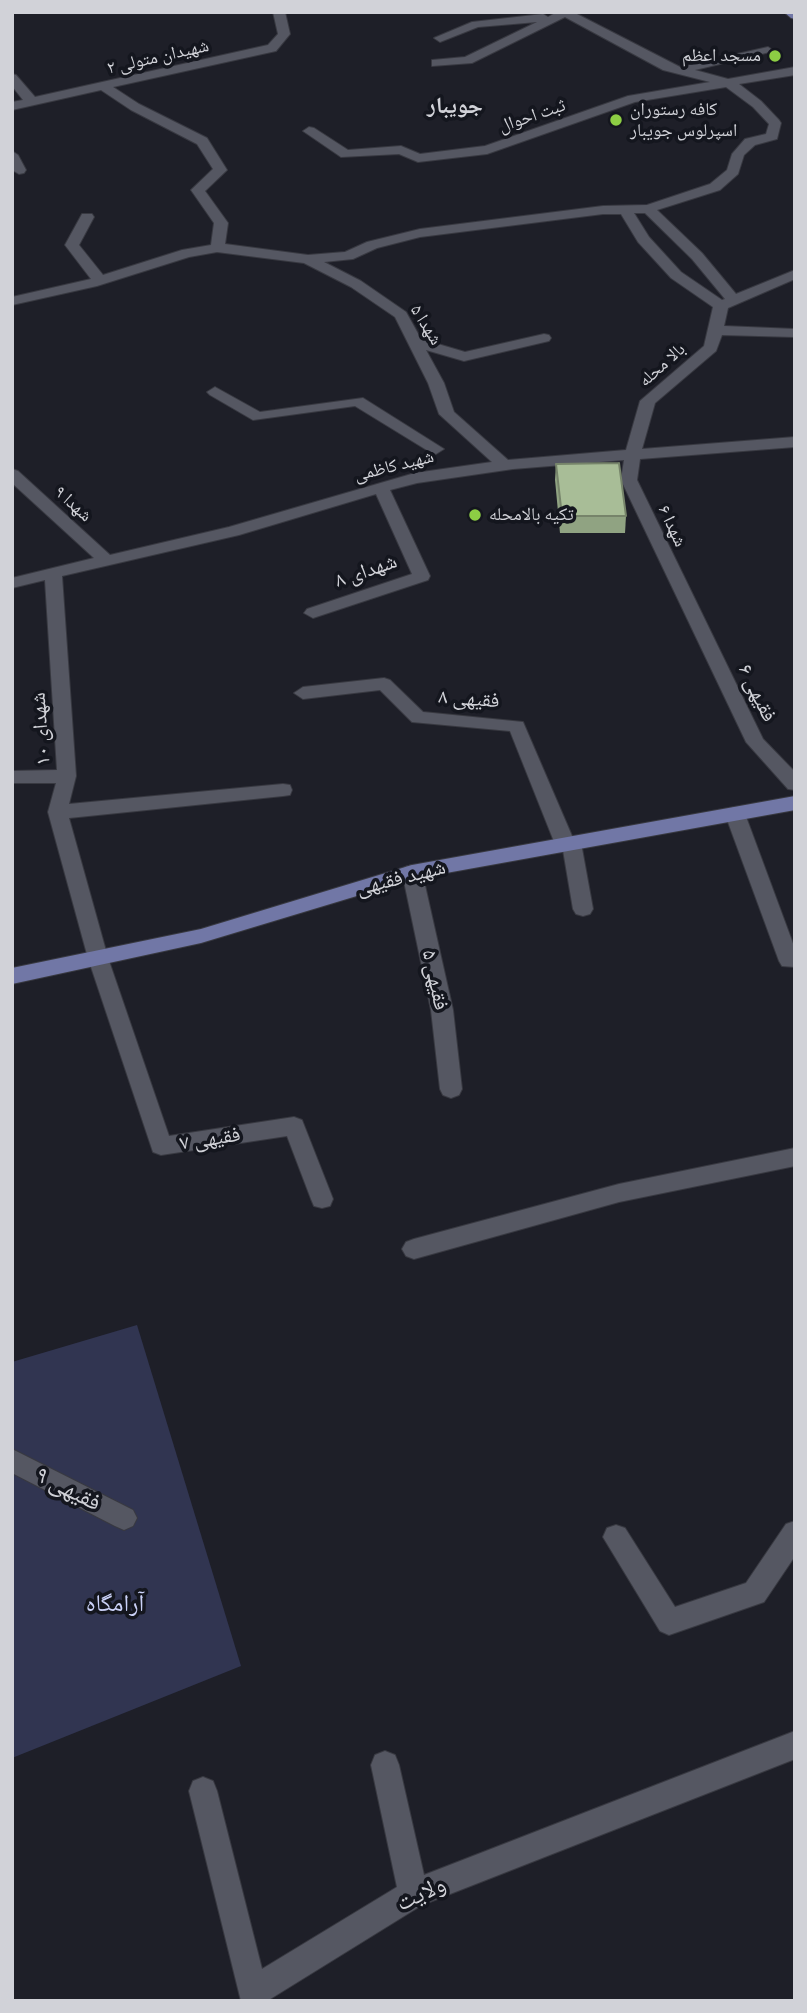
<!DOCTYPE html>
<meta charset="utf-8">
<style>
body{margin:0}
#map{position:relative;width:807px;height:2013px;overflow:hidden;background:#1e1f28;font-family:Cabin,sans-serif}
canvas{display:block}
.frame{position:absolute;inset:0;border:14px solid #d1d2d8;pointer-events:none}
</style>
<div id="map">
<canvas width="807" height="2013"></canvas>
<div class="frame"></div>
</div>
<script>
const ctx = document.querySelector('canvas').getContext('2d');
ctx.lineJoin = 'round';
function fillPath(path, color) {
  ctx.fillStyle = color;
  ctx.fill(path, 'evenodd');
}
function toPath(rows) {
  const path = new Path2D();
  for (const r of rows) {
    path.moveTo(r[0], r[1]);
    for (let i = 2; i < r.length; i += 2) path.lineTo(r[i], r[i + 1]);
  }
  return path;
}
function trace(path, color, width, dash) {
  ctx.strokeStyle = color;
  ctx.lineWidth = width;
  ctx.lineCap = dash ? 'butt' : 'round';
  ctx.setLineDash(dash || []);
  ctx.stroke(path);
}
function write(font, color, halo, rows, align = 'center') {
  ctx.font = font + ' Cabin,"Noto Naskh Arabic",sans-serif';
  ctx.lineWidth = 7;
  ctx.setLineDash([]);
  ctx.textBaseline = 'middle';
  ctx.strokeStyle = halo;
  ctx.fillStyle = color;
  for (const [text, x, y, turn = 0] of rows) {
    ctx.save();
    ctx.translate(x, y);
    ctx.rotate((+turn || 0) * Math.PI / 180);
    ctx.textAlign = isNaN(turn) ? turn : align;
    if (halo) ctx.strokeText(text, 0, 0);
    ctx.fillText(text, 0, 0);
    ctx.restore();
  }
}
fillPath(toPath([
 [137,1325,241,1666,12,1758,12,1362]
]), '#313551');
const minor = toPath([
 [273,12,285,12,290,34,276,51,113,87,139,104,207,138,227,170,205,191,228,223,225,244,308,255,345,252,367,242,420,229,603,206,647,205,710,184,727,170,732,154,745,139,766,134,769,124,753,107,726,87,635,102,487,154,418,162,399,154,341,157,303,131,309,127,314,128,348,150,401,146,420,154,485,146,628,96,710,82,663,70,565,17,472,63,432,66,432,60,465,57,537,22,478,27,440,42,434,38,472,22,543,14,548,17,557,12,573,12,680,67,768,47,774,51,695,70,728,79,795,67,795,75,739,84,761,101,779,120,781,123,777,139,755,145,744,155,738,174,720,190,657,210,702,253,736,294,795,270,795,279,728,308,724,326,795,329,795,337,722,335,716,351,655,403,642,449,795,437,795,447,640,459,637,480,763,739,795,772,795,790,788,789,746,742,621,480,624,460,513,469,417,483,390,490,430,576,428,580,313,618,304,613,307,609,412,574,376,494,239,535,62,576,76,776,69,804,283,784,290,785,292,790,290,795,283,796,69,818,108,958,169,1136,294,1117,302,1120,333,1199,330,1206,322,1208,314,1206,311,1199,287,1136,161,1155,153,1152,88,958,48,812,56,783,12,783,12,771,57,770,45,580,12,588,12,578,94,558,12,483,12,469,18,471,110,555,229,527,415,473,492,462,439,414,428,383,395,317,351,287,304,263,217,252,189,257,97,286,12,305,12,297,91,279,65,245,82,214,92,214,94,217,79,245,103,275,182,250,211,245,214,223,191,190,213,169,197,144,131,110,101,90,12,110,12,102,23,100,12,86,12,74,16,75,35,97,268,45,278,34,273,12],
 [634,213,645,213,692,259,725,299,722,300,681,272,649,237,634,213],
 [603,214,621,214,638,242,671,278,713,307,704,346,640,401,626,450,508,460,454,412,444,383,426,350,464,361,549,341,551,338,549,335,544,334,465,352,421,339,406,312,361,281,324,262,353,259,377,248,420,237,603,214],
 [12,151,18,155,26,170,24,173,19,174,12,170,12,151],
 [215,387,260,412,363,398,444,449,436,454,430,452,355,406,253,420,210,395,207,392,215,387],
 [384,678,390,680,423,712,523,722,572,836,578,838,581,843,593,909,590,914,583,916,576,914,573,909,563,850,555,844,510,731,412,722,380,690,303,699,294,693,303,687,384,678],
 [735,807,742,809,745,814,795,949,795,967,782,966,779,961,725,814,728,809,735,807],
 [412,865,419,867,422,872,453,1010,462,1089,459,1095,451,1098,443,1095,440,1089,431,1010,402,872,405,867,412,865],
 [795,1148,795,1166,619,1202,414,1259,406,1256,402,1249,406,1242,414,1239,619,1184,795,1148],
 [12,1449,133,1510,137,1518,133,1526,124,1530,115,1526,12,1473,12,1449],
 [795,1521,795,1556,764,1602,669,1635,660,1631,603,1537,607,1528,616,1525,625,1528,675,1607,746,1583,786,1524,795,1521],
 [795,1731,795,1759,422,1905,267,2001,241,2001,189,1791,193,1781,203,1777,213,1781,217,1791,262,1969,397,1887,371,1765,375,1755,385,1751,395,1755,399,1765,424,1875,795,1731]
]);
const major = toPath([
 [784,12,795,12,795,19,791,18,784,12],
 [795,796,795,810,413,879,201,943,12,984,12,968,201,929,412,865,795,796]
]);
trace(minor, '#383941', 2);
trace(major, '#383941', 2);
fillPath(minor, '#555762');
fillPath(major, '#7177a6');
fillPath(toPath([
 [556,464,626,516,625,533,560,533,555,480]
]), '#90a382');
const building = toPath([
 [619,463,626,516,562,516,556,464,619,463]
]);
fillPath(building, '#a8bd97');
trace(building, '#76846a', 2);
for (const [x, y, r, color] of [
 [775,56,7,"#8dce44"],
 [616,120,7,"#8dce44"],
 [475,515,7,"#8dce44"]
]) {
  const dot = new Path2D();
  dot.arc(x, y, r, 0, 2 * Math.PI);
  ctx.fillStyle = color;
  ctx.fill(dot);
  trace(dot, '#14161e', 2.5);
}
write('18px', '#d1d2d8', '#14161e', [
 ["مسجد اعظم",761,56,"right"],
 ["کافه رستوران",630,110],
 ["اسپرلوس جویبار",630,131],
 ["تکیه بالامحله",489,515]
], 'left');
write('18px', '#d1d2d8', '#14161e', [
 ["شهیدان متولی ۲",158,57,-13],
 ["ثبت احوال",532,116,-19],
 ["شهدا ۵",426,325,58],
 ["بالا محله",662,365,-42],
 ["شهید کاظمی",394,466,-14],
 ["شهدا ۹",73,504,42],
 ["شهدا ۶",672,526,65]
]);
write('21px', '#d1d2d8', '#14161e', [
 ["شهدای ۸",366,571,-19],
 ["فقیهی ۶",757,693,64],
 ["فقیهی ۸",469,699,4],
 ["شهدای ۱۰",41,729,-94],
 ["شهید فقیهی",401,878,-14],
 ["فقیهی ۵",435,980,78],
 ["فقیهی ۷",210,1139,-9]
]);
write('bold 23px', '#d1d2d8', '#14161e', [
 ["جویبار",455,106]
]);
write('24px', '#d1d2d8', '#14161e', [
 ["فقیهی ۹",68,1489,27],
 ["ولایت",421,1894,-25]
]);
write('24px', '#cad1f7', '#14161e', [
 ["آرامگاه",115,1604]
]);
</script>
